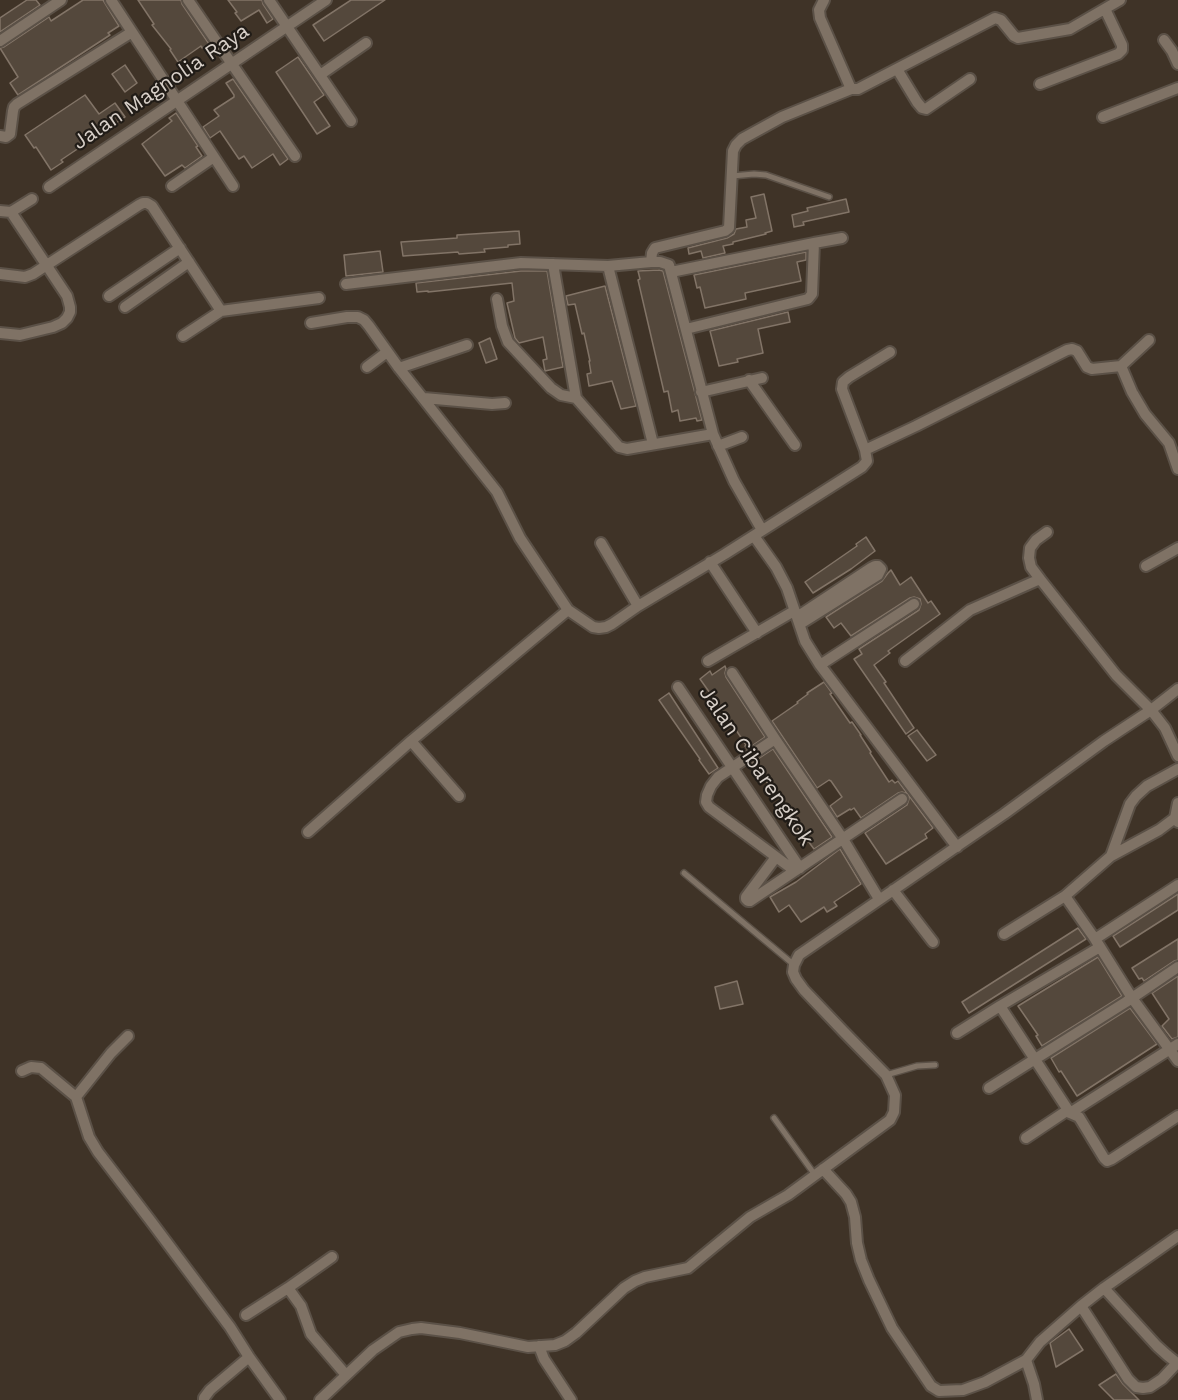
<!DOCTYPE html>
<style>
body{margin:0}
canvas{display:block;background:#3f3327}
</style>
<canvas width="1178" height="1400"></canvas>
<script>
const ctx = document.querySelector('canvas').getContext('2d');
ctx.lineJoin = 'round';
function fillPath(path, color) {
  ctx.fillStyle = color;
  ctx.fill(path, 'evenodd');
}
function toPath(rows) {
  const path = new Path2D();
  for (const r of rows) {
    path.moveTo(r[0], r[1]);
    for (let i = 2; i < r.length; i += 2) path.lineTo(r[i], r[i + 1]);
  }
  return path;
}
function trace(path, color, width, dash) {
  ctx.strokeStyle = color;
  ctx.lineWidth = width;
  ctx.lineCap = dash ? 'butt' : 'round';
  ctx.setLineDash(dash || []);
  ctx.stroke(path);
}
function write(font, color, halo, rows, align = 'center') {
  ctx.font = font + ' "Work Sans",sans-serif';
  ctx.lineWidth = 4.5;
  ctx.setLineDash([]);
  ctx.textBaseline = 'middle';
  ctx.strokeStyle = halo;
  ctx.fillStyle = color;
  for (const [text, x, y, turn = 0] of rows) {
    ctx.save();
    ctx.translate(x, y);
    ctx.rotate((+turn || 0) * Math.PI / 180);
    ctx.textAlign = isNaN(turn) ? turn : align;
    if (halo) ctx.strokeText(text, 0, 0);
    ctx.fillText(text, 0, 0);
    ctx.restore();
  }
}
const building = toPath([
 [27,0,36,0,40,5,0,32,0,18,27,0],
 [83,0,103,0,119,26,108,33,110,35,18,95,10,83,18,77,0,48,4,47,49,17,51,21,83,0],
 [138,0,181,0,182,4,209,44,202,48,201,46,178,62,170,50,171,49,152,25,154,24,138,0],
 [228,0,262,0,263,4,273,19,267,23,259,10,241,21,235,13,237,12,228,0],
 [351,0,385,0,324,41,313,25,351,0],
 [298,57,324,95,314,102,330,126,317,134,276,72,298,57],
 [125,65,137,83,125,92,112,74,125,65],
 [233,79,288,159,280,165,273,154,252,168,244,156,239,159,220,131,210,138,203,127,219,116,214,110,234,97,234,95,226,83,233,79],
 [85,95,99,114,115,103,125,117,61,160,63,162,51,170,36,147,34,148,25,135,85,95],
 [176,113,198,146,196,147,202,156,185,168,182,165,165,176,142,144,172,121,169,118,176,113],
 [764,194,772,231,765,233,766,234,733,242,733,244,723,246,725,253,703,258,701,251,689,254,688,248,727,238,734,234,736,229,747,227,746,220,756,218,751,197,764,194],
 [846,199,849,212,803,222,804,225,794,227,792,215,808,211,807,208,846,199],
 [519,231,520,244,508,245,508,247,484,249,485,252,459,254,458,252,403,256,401,242,457,238,457,235,519,231],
 [380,251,383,272,346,276,344,255,380,251],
 [806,252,806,260,797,262,801,281,745,293,746,299,705,308,700,287,697,288,694,275,806,252],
 [659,270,663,271,702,420,697,421,696,418,680,421,678,410,672,412,668,391,664,392,638,280,640,279,638,271,659,270],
 [521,271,547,271,563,367,545,371,543,360,547,359,543,337,519,343,515,338,507,303,514,301,512,283,428,292,428,291,417,292,416,283,521,271],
 [605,286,636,406,621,409,612,381,589,386,587,374,591,373,589,361,590,361,584,333,582,334,575,304,568,305,566,296,605,286],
 [788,312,790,322,758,329,763,353,737,359,738,362,719,366,710,331,788,312],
 [490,338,497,359,486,363,479,343,490,338],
 [866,537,875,551,851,569,813,593,805,582,857,546,856,544,866,537],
 [891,570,900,585,911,577,928,603,931,601,940,614,888,651,890,653,874,665,886,682,884,683,914,728,906,734,854,659,862,654,859,649,919,610,921,604,920,599,914,597,910,598,851,636,841,623,834,628,826,617,882,581,888,573,891,570],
 [725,666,726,669,725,673,726,677,765,737,747,749,745,746,746,745,734,727,700,679,710,671,712,675,725,666],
 [824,682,832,693,830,694,850,723,852,722,861,735,860,735,871,752,870,753,889,782,892,780,895,783,898,781,933,828,925,834,927,838,886,864,865,833,907,805,909,799,908,794,902,792,898,793,861,818,854,808,851,810,850,809,837,817,830,806,842,797,831,781,829,780,817,788,772,721,798,703,797,702,808,694,807,693,824,682],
 [669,693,718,768,709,774,699,760,700,759,659,700,669,693],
 [917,730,936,755,927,761,908,736,917,730],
 [773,749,832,837,814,849,808,841,807,842,792,819,790,820,783,811,787,809,776,792,775,793,752,763,773,749],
 [840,849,861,884,834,902,837,906,827,912,824,907,801,922,789,905,779,912,770,897,796,882,840,849],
 [1178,894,1178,910,1120,947,1113,936,1178,894],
 [1078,928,1086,939,969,1013,962,1002,1078,928],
 [1178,939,1178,960,1174,961,1144,981,1142,978,1139,979,1132,968,1178,939],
 [1098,957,1122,996,1042,1046,1036,1036,1038,1035,1018,1006,1098,957],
 [1178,976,1178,1037,1172,1039,1162,1026,1169,1019,1152,993,1178,976],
 [737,981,743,1004,720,1009,715,987,737,981],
 [1130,1008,1157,1044,1077,1096,1061,1071,1059,1072,1051,1058,1130,1008],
 [1069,1329,1083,1350,1056,1367,1050,1343,1069,1329],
 [1116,1374,1123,1384,1139,1400,1114,1400,1099,1385,1116,1374]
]);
fillPath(building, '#54483c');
trace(building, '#827467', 1.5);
const lane = toPath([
 [732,176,754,174,766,175,829,197],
 [684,873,793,964],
 [886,1075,917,1066,935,1065],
 [774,1118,815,1175]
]);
const street = toPath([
 [111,0,233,186],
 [188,0,295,156],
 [269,0,351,121],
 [824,0,819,10,820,18,851,89],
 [1164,40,1172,51,1178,64],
 [0,41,61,0],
 [897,69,917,102,922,108,926,109,970,79],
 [320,75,366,43],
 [1040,84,1118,54,1122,50,1122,45,1105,9],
 [1103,117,1178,88],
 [0,136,6,137,10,134,13,111,14,107,17,104,132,32],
 [172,186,214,157],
 [49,187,326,0],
 [0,211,11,212,32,199],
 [651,262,652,253,655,248,725,231,729,228,733,151,736,145,742,139,782,117,851,89,858,89,995,18,1001,20,1014,36,1018,38,1070,29,1120,0],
 [553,264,576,398,619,447,627,449,713,434],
 [608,266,653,444],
 [671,272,814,243,842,238],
 [0,274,25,277,33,274,139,205,143,203,147,203,152,206,221,311],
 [346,284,521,263,608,266,651,262,660,262,669,265,713,434,734,481,762,530],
 [109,296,180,248],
 [497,299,502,326,508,342,551,388,561,395,576,398],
 [125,307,189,262],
 [311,323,347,317,358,317,364,320,369,326,399,368,497,492,520,538,568,610,593,627,599,628,606,627,612,624,638,606,725,554,862,467,867,461,865,450,842,389,843,382,849,377,890,352],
 [686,329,808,299,812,294,814,243],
 [0,333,20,335,53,327,62,323,67,318,70,312,70,307,67,296,11,212],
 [183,336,221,311,319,298],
 [1121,366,1132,392,1145,414,1169,443,1178,469],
 [367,367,387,352],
 [399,368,467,345],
 [749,380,795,445],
 [701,392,762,378],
 [424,398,492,404,505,403],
 [718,446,742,437],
 [865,450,916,426,1067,350,1072,349,1077,351,1087,367,1092,369,1121,366,1149,340],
 [754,536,776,567,787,588,805,641,820,665,957,847],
 [601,543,638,606],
 [710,562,757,633],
 [1146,566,1178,548],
 [1040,579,1031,567,1029,558,1030,548,1036,540,1047,532],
 [797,617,871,568,875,566,878,566,881,569,878,575,800,624],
 [708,661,794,611],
 [905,661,970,610,1040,579,1116,675,1151,710,1165,728,1178,756],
 [820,665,914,604],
 [732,673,775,739,843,839,879,899],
 [678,687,800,868],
 [775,739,718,777,711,786,707,795,706,802,709,807,795,871],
 [411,741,459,796],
 [1178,822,1175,818,1178,803],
 [308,832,411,741,568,610],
 [1111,856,1130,804,1136,796,1147,786,1178,769],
 [776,857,746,897,746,899,748,901,750,901,902,799],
 [893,890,933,942],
 [1065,896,1095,939,1132,998,1178,1061],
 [1004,934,1065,896,1111,856,1159,830,1175,818],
 [1095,939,1178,885],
 [1000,1006,1070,1113,1079,1117,1104,1158,1107,1161,1112,1159,1178,1116],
 [957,1033,1000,1006,1100,947],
 [128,1036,111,1053,76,1097,89,1137,98,1152,150,1220,230,1327,249,1357,280,1400],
 [22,1071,31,1067,41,1068,76,1097],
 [989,1088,1126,1002,1178,967],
 [1070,1113,1178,1044],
 [1026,1138,1068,1110],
 [823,1169,846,1194,851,1202,855,1217,857,1243,861,1260,869,1280,892,1328,931,1386,939,1391,963,1390,985,1382,1026,1360],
 [288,1288,301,1306,311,1334,346,1375],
 [1104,1288,1157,1346,1167,1355,1177,1363,1178,1363],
 [1081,1306,1128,1379,1136,1387,1143,1388,1150,1387,1162,1379,1177,1363],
 [246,1315,288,1288,332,1257],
 [539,1346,544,1359,571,1400],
 [204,1400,204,1398,210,1390,249,1357],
 [320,1400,373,1350,399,1332,412,1329,421,1328,460,1333,528,1347,555,1345,565,1341,576,1333,624,1288,635,1281,645,1277,688,1268,750,1217,788,1195,890,1120,894,1112,895,1095,886,1075,843,1031,804,990,796,979,793,972,794,965,799,955,1004,814,1104,741,1151,710,1178,689],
 [1037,1400,1034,1384,1026,1360,1040,1342,1081,1306,1104,1288,1178,1236]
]);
trace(lane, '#5b5147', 8);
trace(street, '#5b5147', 14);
trace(lane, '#7f7265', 5);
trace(street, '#7f7265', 10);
write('21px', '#d7cfc8', '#211c17', [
 ["Jalan Magnolia Raya",161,87,-34],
 ["Jalan Cibarengkok",756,766,56]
]);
</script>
